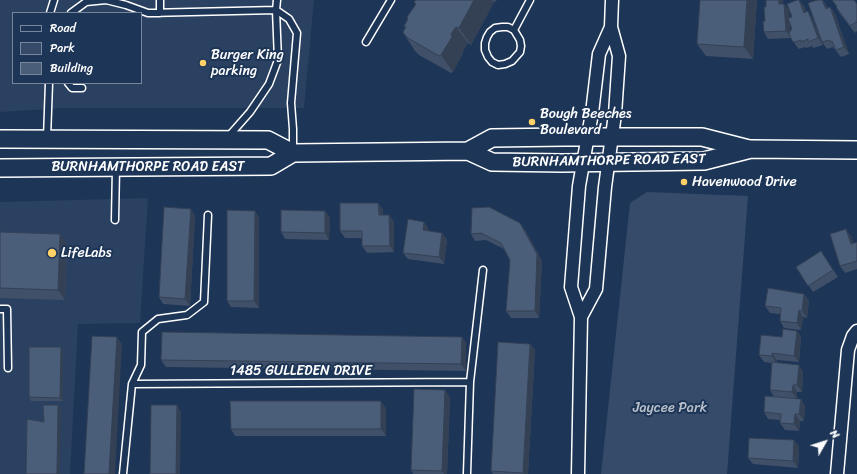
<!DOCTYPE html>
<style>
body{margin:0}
#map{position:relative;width:857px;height:474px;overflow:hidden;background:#1d3557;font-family:Sriracha,sans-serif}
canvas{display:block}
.legend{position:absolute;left:12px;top:12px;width:130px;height:72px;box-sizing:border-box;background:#1d3557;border:1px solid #77869a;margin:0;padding:5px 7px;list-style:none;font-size:12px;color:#fff}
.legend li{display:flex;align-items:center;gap:8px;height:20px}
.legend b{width:20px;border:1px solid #77869a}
.north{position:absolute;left:805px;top:422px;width:40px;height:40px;-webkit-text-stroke:3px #1d3557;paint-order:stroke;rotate:51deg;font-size:11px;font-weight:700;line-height:16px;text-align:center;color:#fff}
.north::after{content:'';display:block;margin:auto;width:14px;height:18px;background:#fff;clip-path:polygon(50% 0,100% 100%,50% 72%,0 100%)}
</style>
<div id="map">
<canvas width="857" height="474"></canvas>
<ul class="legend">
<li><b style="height:5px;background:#1d3557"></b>Road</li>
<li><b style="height:11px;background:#364b69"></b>Park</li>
<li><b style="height:11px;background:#4a5d79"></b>Building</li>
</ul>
<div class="north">N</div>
</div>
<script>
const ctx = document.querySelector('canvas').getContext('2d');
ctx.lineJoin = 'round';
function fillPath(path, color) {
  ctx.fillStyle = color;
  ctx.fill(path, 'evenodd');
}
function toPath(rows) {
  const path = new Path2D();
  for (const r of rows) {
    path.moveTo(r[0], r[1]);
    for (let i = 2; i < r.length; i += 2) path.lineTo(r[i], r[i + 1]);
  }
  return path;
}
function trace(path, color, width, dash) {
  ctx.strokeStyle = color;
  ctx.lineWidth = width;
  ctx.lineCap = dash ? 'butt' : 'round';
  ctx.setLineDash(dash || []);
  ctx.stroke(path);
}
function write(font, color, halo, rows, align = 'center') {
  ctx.font = font + ' Sriracha,sans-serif';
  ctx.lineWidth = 4;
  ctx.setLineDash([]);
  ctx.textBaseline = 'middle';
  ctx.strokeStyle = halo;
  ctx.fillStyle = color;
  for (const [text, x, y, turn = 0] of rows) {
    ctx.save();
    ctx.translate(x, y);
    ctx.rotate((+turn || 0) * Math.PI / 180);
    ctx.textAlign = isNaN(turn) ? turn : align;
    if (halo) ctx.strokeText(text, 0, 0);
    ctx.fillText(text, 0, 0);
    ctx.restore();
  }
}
fillPath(toPath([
 [0,0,314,0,304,108,63,108,0,112],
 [13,13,141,13,141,83,13,83],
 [148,198,140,323,78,324,70,474,0,474,0,202]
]), '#2a4161');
fillPath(toPath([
 [647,192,748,196,727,474,601,474,630,203]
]), '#364b69');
const service = toPath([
 [50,13,54,0],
 [71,13,86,2,106,0,126,5,148,13,276,10,289,19,297,33,291,103,293,129,293,151],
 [160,13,160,0],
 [502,27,508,27,514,30,520,40,521,46,520,52,512,61,505,64,498,65,492,62,488,57,485,50,485,43,487,37,490,32,495,28,502,27],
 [514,30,530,0],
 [366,42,391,0],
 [68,83,72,88,82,88],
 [228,137,250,112,269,84,278,60,276,10,277,0],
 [47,138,49,83],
 [115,220,116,168],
 [0,309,7,309,8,368],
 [132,384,470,382],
 [123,474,132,384,141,365,142,332,158,319,187,315,204,302,208,215],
 [467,474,470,382,483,270]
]);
const minor = toPath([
 [581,317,596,289,605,187,615,114,619,56,611,27,612,0],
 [578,474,581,317,571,287,579,186,592,113,599,54,611,27],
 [837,474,848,350,853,336,857,331]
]);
const secondary = toPath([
 [0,139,268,140,293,153,468,151,492,162,562,163,704,161,751,149,857,150],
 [468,151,492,138,564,137,702,137,749,149],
 [0,168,271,166,293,153]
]);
trace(service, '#fff', 9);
trace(minor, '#fff', 15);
trace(secondary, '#fff', 20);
trace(service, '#1d3557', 6);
trace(minor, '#1d3557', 12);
trace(secondary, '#1d3557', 17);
fillPath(toPath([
 [416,0,497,0,496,1,494,2,471,45,468,43,463,51,463,53,453,72,451,73,419,55,415,51,404,34,405,28,404,26,416,5,414,2],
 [700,0,757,0,753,59,706,56,697,44],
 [799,0,804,6,806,12,812,18,823,45,813,48,812,46,806,48,805,47,799,49,797,47,791,38,768,39,764,32,765,21,784,4,789,10,789,18,792,17],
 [790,22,792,29,790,31],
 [817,0,823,0,826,5,828,8,830,7,835,14,849,54,841,57,833,47,827,49,822,42],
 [832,0,857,4,857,31,855,33,840,14,836,7,836,6],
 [378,203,383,210,383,215,389,215,394,222,394,252,367,253,362,246,362,238,345,238,340,231],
 [325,211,330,218,329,240,285,239,281,232],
 [195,216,190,306,163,304,159,297],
 [259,217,259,308,231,307,227,301],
 [424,222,428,228,428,231,447,239,444,264,408,259,403,253],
 [525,230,542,261,539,318,511,318,506,311,510,260,504,249,486,240,475,241,471,234],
 [0,232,67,244,65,300,0,298],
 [851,236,853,243,857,242,857,269,845,273,840,266],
 [821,251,838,277,813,292,796,267],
 [804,294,809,301,807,318,803,317,801,330,784,328,780,321,780,314,770,313,765,306],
 [797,331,801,337,799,362,777,360,776,363,799,365,803,372,802,392,797,392,797,399,801,399,805,406,804,421,800,421,799,431,785,430,780,423,780,420,768,419,764,412,774,397,770,390,772,363,764,362,759,355,782,337],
 [462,337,466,343,466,371,166,367,161,360],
 [530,344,535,350,528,474,493,474,491,471],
 [63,351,63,401,31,401,29,397],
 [450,397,447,474,413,474,411,470],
 [386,408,386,436,235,436,231,429],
 [794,440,799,447,798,468,753,464,748,458]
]), '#405068');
fillPath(toPath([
 [474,0,492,0,494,2,471,45,459,28],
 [747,0,757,0,753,59,744,47],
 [779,0,783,0,784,11,779,4],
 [799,0,804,6,809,19,804,13],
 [822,0,826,5,830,16,826,9],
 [784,4,789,10,791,38,786,31],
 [830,7,835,14,849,54,844,47],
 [808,11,812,18,823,45,818,38],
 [456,27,468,43,463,51,463,53,453,72,441,55,451,34],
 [378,203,383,210,384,222,379,215],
 [191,209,195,216,190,306,185,299],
 [255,211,259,217,259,308,254,301],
 [325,211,330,218,329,240,325,233],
 [389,215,394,222,394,252,390,246],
 [424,222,428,228,427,237,423,230],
 [520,223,525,230,542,261,539,318,535,311],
 [846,229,851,236,856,251,851,244],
 [442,233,447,239,444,264,439,257],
 [60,234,67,244,65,300,58,290],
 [804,294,809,301,807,318,802,311],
 [799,310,803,317,801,330,797,323],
 [797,331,801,337,799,362,794,356],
 [117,337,122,344,115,474,109,474],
 [462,337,466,343,466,371,461,364],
 [530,344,535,350,528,474,524,474,523,473],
 [61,347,63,351,63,401,60,398],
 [772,353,777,360,776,363,772,356],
 [799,365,803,372,802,392,797,385],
 [793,385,797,392,797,399,792,392],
 [445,390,450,397,447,474,444,474,442,471],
 [801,399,805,406,804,421,799,414],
 [381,401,386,408,386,436,381,429],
 [58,405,61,409,60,474,57,474],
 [177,405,181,412,180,474,176,474],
 [795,414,800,421,799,431,794,424],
 [794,440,799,447,798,468,793,461]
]), '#344155');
const building = toPath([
 [416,0,474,0,459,28,456,27,451,34,452,37,441,55,439,56,408,38,404,34,403,32,406,27,404,26,408,19,407,17,416,4,414,2,416,0],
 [700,0,747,0,744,47,697,44,700,0],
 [766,0,779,0,779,4,784,4,786,31,764,32,763,22,765,21,764,7,766,7,766,0],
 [797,0,799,0,804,13,808,11,818,38,808,42,808,39,801,42,801,40,795,42,792,41,789,33,792,29,788,18,792,17,787,4,797,0],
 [817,0,822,0,826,9,830,7,844,47,836,50,832,41,830,42,829,40,822,42,808,3,817,0],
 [832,0,854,0,857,4,857,23,856,22,850,26,836,7,837,6,832,0],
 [340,203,378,203,379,215,389,215,390,246,362,246,362,231,340,231,340,203],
 [164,207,191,209,185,299,159,297,164,207],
 [489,207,520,223,537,254,535,311,506,311,510,260,501,243,481,233,471,234,472,208,489,207],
 [227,210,255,211,254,301,227,301,227,210],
 [281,210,325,211,325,233,281,232,281,210],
 [408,219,424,222,423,230,442,233,439,257,403,253,408,219],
 [846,229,851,244,857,242,857,261,840,266,830,234,846,229],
 [0,232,60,234,58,290,0,288,0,232],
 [821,251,833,270,808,286,796,267,821,251],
 [768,288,804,294,802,311,799,310,797,323,780,321,781,308,765,306,768,288],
 [783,329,797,331,794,356,772,353,772,356,759,355,761,335,782,337,783,329],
 [162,332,462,337,461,364,161,360,162,332],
 [92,336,117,337,109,474,84,474,92,336],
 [498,342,530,344,523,473,491,471,498,342],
 [29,347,61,347,60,398,29,397,29,347],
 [772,362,799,365,797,385,793,385,792,392,770,390,772,362],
 [414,389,445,390,442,471,411,470,414,389],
 [765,396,801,399,799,414,795,414,794,424,780,423,781,414,764,412,765,396],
 [230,401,381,401,381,429,231,429,230,401],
 [43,405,58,405,57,474,26,474,27,419,44,422,43,405],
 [151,405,177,405,176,474,150,474,151,405],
 [749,438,794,440,793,461,748,458,749,438]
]);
fillPath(building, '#4a5d79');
trace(building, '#344155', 1);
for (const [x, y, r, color] of [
 [203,63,4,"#ffd166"],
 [532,122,4,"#ffd166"],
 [684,182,4,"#ffd166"],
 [52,253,5,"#ffd166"]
]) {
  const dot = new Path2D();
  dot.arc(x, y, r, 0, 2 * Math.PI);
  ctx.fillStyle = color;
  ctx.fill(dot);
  trace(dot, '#1d3557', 1.5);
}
write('14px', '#fff', '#1d3557', [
 ["Burger King",211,55],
 ["parking",211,71],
 ["Bough Beeches",540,114],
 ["Boulevard",540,130],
 ["Havenwood Drive",692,182],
 ["LifeLabs",61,253]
], 'left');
write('14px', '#fff', '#1d3557', [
 ["BURNHAMTHORPE ROAD EAST",609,161,-1],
 ["BURNHAMTHORPE ROAD EAST",148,167],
 ["1485 GULLEDEN DRIVE",301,371]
]);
write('14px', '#b9c0ca', '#1d3557', [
 ["Jaycee Park",670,408]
]);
</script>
